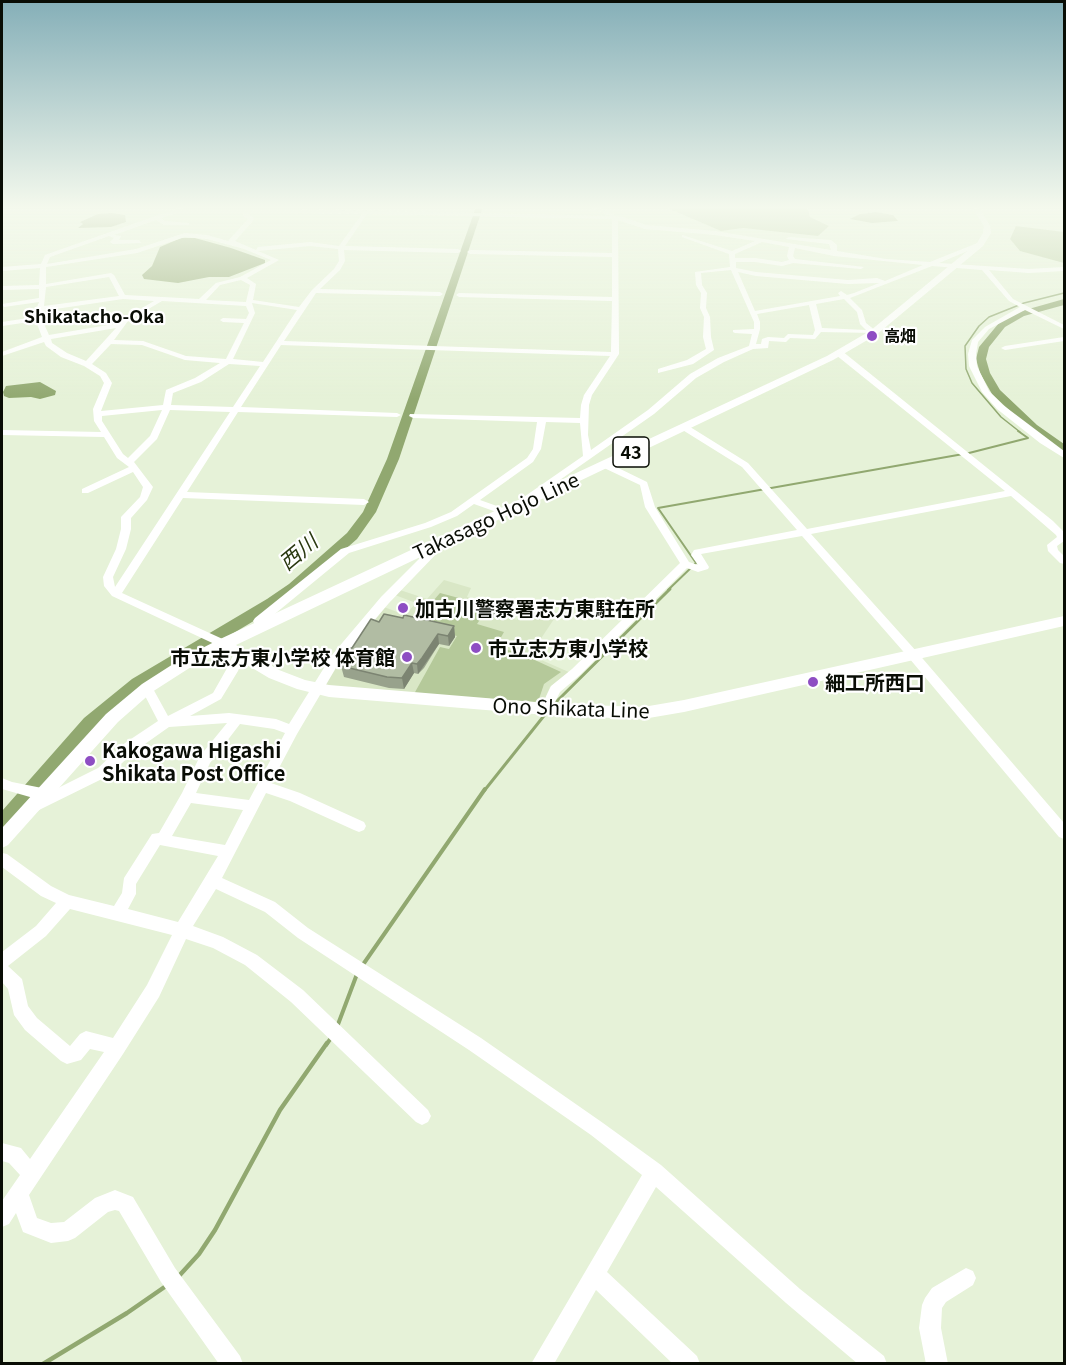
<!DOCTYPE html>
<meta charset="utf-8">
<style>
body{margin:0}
#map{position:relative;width:1066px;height:1365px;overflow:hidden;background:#e6f2d8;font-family:Georgia,serif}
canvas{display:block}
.frame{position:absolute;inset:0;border:3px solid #090d05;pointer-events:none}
</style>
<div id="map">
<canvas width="1066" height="1365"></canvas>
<div class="frame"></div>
</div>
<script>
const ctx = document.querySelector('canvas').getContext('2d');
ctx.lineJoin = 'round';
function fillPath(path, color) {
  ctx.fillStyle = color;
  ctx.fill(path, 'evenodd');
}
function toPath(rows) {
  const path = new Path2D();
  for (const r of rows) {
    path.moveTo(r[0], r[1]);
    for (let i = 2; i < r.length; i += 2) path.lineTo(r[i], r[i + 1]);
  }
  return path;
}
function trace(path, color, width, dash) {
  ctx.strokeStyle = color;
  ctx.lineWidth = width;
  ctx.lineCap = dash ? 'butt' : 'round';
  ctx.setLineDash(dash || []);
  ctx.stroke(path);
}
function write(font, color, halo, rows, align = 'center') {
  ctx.font = font + ' Georgia,"Noto Sans JP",serif';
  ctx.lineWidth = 4.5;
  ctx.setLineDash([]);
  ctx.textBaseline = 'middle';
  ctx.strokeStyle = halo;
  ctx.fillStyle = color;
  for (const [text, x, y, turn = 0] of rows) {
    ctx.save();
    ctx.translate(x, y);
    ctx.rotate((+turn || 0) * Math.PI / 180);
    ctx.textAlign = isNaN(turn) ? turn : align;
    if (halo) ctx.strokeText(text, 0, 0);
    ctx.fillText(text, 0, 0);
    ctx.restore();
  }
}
fillPath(toPath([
 [444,580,471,588,467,597,503,609,500,615,517,620,524,610,554,619,530,655,571,673,550,687,542,706,322,687,337,663,384,607,405,615,416,603,395,595,400,590,427,599]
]), '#d9e7c6');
fillPath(toPath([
 [665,207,807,207,810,217,829,226,818,236,743,228,721,231],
 [1016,226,1064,232,1064,263,1020,251,1010,239],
 [440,593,489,606,477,624,504,632,496,646,526,656,561,672,544,684,538,702,414,694,440,647,449,649,457,636,412,625]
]), '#b5c99a');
fillPath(toPath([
 [876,212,893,215,898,221,872,223,850,219,860,214],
 [112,213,125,215,126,222,111,227,78,228,83,224,80,222,98,214],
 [181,238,195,238,231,248,265,260,265,263,229,277,209,277,178,283,144,279,142,275,152,266,160,247],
 [40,382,56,391,55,395,40,399,31,397,9,398,4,396,3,392,6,386]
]), '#91a870');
trace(toPath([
 [1020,432,1001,417,972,383,966,369,965,346,979,326,989,317,1024,303,1064,293]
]), '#91a870', 1.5);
trace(toPath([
 [668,590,696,563,658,508,969,453,1028,438,1018,431]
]), '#91a870', 2);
trace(toPath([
 [553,705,670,589],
 [484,791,547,712]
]), '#91a870', 3);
trace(toPath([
 [362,966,485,789],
 [337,1027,357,974],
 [326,1045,331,1038]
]), '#91a870', 4);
trace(toPath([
 [178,1277,199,1254,215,1230,280,1110,327,1043],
 [43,1364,127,1313,166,1286]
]), '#91a870', 4.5);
fillPath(toPath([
 [476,207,483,207,399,459,376,512,357,539,299,590,277,607,144,687,96,728,9,830,2,832,2,811,84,718,132,679,267,599,289,584,347,533,363,512,387,459,476,207],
 [1064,299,1064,305,1024,316,1005,327,989,347,986,359,990,373,1000,390,1037,425,1064,444,1064,453,1029,429,992,394,980,373,976,359,979,347,999,323,1018,312,1064,299]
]), '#91a870');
fillPath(toPath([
 [589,207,597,207,614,214,614,216,623,217,646,225,715,231,831,250,829,244,786,239,789,237,831,240,837,245,837,251,886,259,930,262,980,242,982,245,939,263,1029,269,1064,267,1064,271,1029,273,989,270,1013,299,1064,325,1064,329,1025,310,989,329,978,342,976,354,977,366,989,391,1003,405,1064,451,1064,458,1040,443,997,409,982,392,969,366,968,354,972,340,985,327,1020,307,1009,301,982,270,932,266,850,298,862,310,866,323,876,331,876,333,821,332,815,339,790,338,786,342,769,341,768,348,753,349,724,362,696,378,654,414,527,503,521,503,521,499,583,456,580,423,546,422,541,449,533,462,480,500,508,510,508,514,502,514,474,504,457,516,431,527,349,553,265,622,268,625,262,629,255,624,253,621,255,618,341,549,425,523,451,512,527,458,533,449,537,422,413,418,409,416,410,414,580,418,581,405,584,395,610,356,281,345,241,407,397,413,401,415,397,417,238,412,187,492,364,499,369,502,364,505,183,498,122,593,227,641,229,644,227,647,223,648,112,596,104,586,103,577,116,549,121,529,121,517,140,497,143,487,133,472,88,493,82,493,82,489,129,467,117,458,104,437,2,435,2,430,101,432,94,421,93,409,104,383,100,376,84,366,61,357,46,346,44,342,2,356,2,352,42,337,36,321,2,326,2,322,35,317,34,315,39,302,4,307,2,304,39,298,39,289,2,290,2,286,39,285,40,268,2,271,2,267,41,264,45,255,181,207,183,209,294,209,610,216,589,207],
 [176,213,244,213,243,216,248,219,228,241,207,235,185,233,136,249,47,264,50,257,109,236,114,238,110,242,113,244,141,243,139,240,119,240,121,236,114,235,156,220,164,225,189,225,189,223,165,221,161,218,176,213],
 [249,213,294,213,362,214,339,246,310,242,258,247,256,250,235,241,253,221,254,218,248,214,249,213],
 [367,214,612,219,612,253,470,250,467,252,470,254,612,257,612,297,459,293,456,295,459,297,612,301,611,352,284,341,316,293,440,296,443,294,440,292,320,289,340,270,345,261,344,250,458,253,461,251,458,249,345,246,367,214],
 [618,220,645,229,715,235,755,241,732,251,682,235,682,237,729,254,730,267,695,272,696,285,701,293,700,308,704,317,703,337,706,349,687,360,658,369,658,373,693,364,714,350,711,337,710,317,706,308,707,293,702,285,701,273,731,270,754,322,754,329,733,330,733,332,735,333,752,334,749,346,718,358,690,374,648,410,591,450,588,435,589,405,592,395,619,354,618,220],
 [185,237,207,239,244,249,271,260,240,277,216,283,199,299,125,295,114,275,111,273,46,284,46,267,137,253,185,237],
 [762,242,789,247,787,256,789,260,782,262,755,258,735,258,735,254,762,242],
 [310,246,338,249,339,261,334,269,312,290,299,307,253,300,256,284,247,278,279,260,258,251,310,246],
 [795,248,834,256,923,265,885,281,877,278,848,280,756,272,736,268,736,262,755,262,782,266,793,263,861,269,864,267,795,259,793,256,795,248],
 [738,272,756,276,848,284,879,283,854,293,847,295,841,291,838,293,840,296,755,311,738,272],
 [109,277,119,296,44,306,46,287,109,277],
 [241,280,250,285,246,302,206,300,220,285,241,280],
 [123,299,154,301,124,319,120,323,49,335,40,315,42,311,123,299],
 [844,299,857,312,860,324,866,330,822,328,816,304,844,299],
 [162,301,246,306,249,313,246,319,223,318,220,320,223,322,244,323,226,359,186,356,143,341,114,340,128,321,162,301],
 [252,303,297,310,263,362,233,359,255,313,252,303],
 [809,305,815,330,813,335,788,334,784,338,768,337,762,339,761,344,756,344,760,329,760,322,757,314,809,305],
 [116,328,86,361,67,353,52,343,51,339,116,328],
 [111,344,142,345,185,360,220,363,195,378,166,390,163,405,101,411,112,383,106,373,92,364,111,344],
 [229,364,260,366,233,407,171,405,173,393,201,382,229,364],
 [162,410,150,436,128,458,123,454,102,421,102,416,162,410],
 [170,410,230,412,115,587,113,577,126,549,131,529,131,518,147,500,153,487,134,462,157,439,170,410],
 [1064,337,1064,341,1005,350,1001,348,1005,346,1064,337],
 [836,351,842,351,1053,521,1064,532,1064,541,1057,546,1058,550,1064,556,1064,564,1060,563,1048,551,1047,545,1057,537,1056,535,1011,496,811,534,917,652,1064,823,1064,839,1059,837,909,658,802,536,701,554,709,567,708,569,698,572,687,568,580,675,560,692,550,712,546,714,542,712,540,709,551,686,572,669,680,563,645,507,640,485,602,467,602,463,608,463,647,482,655,507,689,562,698,565,691,555,694,550,797,530,742,467,681,429,681,425,687,425,748,463,807,529,1005,491,836,355,836,351],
 [433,542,440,546,440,550,389,603,340,661,297,734,271,783,300,793,364,822,366,826,364,830,359,832,354,830,290,801,266,793,222,878,275,902,308,928,481,1038,603,1123,661,1165,800,1289,884,1356,887,1364,858,1364,786,1303,656,1187,607,1272,697,1356,700,1364,673,1364,596,1290,554,1364,531,1364,642,1175,591,1135,469,1050,298,938,265,912,216,889,193,926,223,937,257,955,303,990,428,1110,431,1116,428,1122,422,1125,416,1122,291,1002,245,965,213,948,186,939,159,997,123,1054,29,1195,37,1218,51,1223,64,1222,95,1198,115,1190,133,1197,175,1268,240,1356,243,1364,219,1364,161,1282,119,1211,115,1210,108,1212,75,1238,68,1241,51,1243,23,1232,16,1213,9,1224,2,1227,2,1201,20,1175,9,1163,2,1161,2,1143,21,1148,30,1159,104,1052,90,1049,81,1060,67,1064,61,1061,25,1030,14,1015,8,989,2,982,2,952,36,926,56,903,41,896,2,867,2,853,7,854,51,886,69,895,114,906,122,893,124,878,152,834,159,833,182,793,200,756,227,723,169,727,135,751,108,776,37,811,32,809,30,805,32,801,37,799,2,789,2,778,12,782,42,788,47,790,48,793,98,768,125,743,158,721,141,688,143,685,151,685,168,716,213,693,226,670,235,651,239,650,245,654,238,671,221,699,190,716,229,713,276,719,289,724,332,655,381,597,430,548,428,545,429,543,433,542],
 [240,724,274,729,285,733,249,800,196,793,210,763,240,724],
 [191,803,243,810,225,845,172,836,191,803],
 [160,845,218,856,178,922,128,909,136,894,136,884,160,845],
 [70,909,172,935,147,985,113,1038,86,1031,80,1034,70,1046,37,1018,28,1006,22,979,8,966,46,936,70,909],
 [966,1268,973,1271,976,1278,973,1285,946,1302,942,1308,941,1328,948,1364,926,1364,919,1328,922,1305,925,1298,932,1288,966,1268]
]), '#fff');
fillPath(toPath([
 [972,207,979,207,990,226,991,233,983,246,876,335,833,360,236,645,279,670,305,680,329,685,558,704,643,707,684,700,1064,616,1064,626,684,712,643,719,558,716,329,697,297,689,269,678,224,651,191,667,152,692,118,722,8,845,2,848,2,828,106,714,142,684,181,659,218,640,827,356,870,331,977,243,983,233,984,226,972,207]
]), '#fff');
fillPath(toPath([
 [486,609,500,609,494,618,486,616],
 [403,618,454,626,455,637,449,646,439,644,424,668,418,674,414,673,404,689,389,688,344,677,341,666,345,660,344,656,379,622]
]), '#98a28c');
fillPath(toPath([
 [500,602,500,609,494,618,494,611],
 [454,626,455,637,449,646,448,636],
 [438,634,439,644,418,674,417,664],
 [412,663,414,673,404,689,402,678]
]), '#7c8472');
const building = toPath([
 [491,600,500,602,494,611,486,609,491,600],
 [384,614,403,618,404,615,454,626,448,636,438,634,422,658,417,664,412,663,402,678,387,677,341,666,347,656,344,656,349,648,352,648,371,619,379,622,384,614]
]);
fillPath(building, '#b1bca3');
trace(building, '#7c8472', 1.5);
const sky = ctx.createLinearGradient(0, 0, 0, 399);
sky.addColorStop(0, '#85afb8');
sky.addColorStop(0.52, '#f4f9ed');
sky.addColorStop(1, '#f4f9ed00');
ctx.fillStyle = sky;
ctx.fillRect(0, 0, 1066, 399);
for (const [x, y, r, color] of [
 [872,336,6,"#8e4ec3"],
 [403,608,6,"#8e4ec3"],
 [476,648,6,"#8e4ec3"],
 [407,657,6,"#8e4ec3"],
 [813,682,6,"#8e4ec3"],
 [90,761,6,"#8e4ec3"]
]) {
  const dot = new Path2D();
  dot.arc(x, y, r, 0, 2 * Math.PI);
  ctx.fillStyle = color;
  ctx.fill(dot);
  trace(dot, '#fff', 2);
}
write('bold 16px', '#090d05', '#fff', [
 ["高畑",884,336]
], 'left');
write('bold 18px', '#090d05', '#fff', [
 ["Shikatacho-Oka",94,316]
]);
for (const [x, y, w] of [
 [631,452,36]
]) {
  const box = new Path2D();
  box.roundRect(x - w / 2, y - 15, w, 30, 4.5);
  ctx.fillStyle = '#fff';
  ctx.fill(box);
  trace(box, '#090d05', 1.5);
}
write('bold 18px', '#090d05', null, [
 ["43",631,452]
]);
write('20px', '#090d05', '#fff', [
 ["Takasago Hojo Line",496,516,-25],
 ["Ono Shikata Line",571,708,2]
]);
write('bold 20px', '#090d05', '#fff', [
 ["加古川警察署志方東駐在所",415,608],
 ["市立志方東小学校",488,648],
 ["市立志方東小学校 体育館",395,657,"right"],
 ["細工所西口",825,682],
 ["Kakogawa Higashi",102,750],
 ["Shikata Post Office",102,773]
], 'left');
write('italic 21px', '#2a3910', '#fff', [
 ["西川",298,552,-40]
]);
</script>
